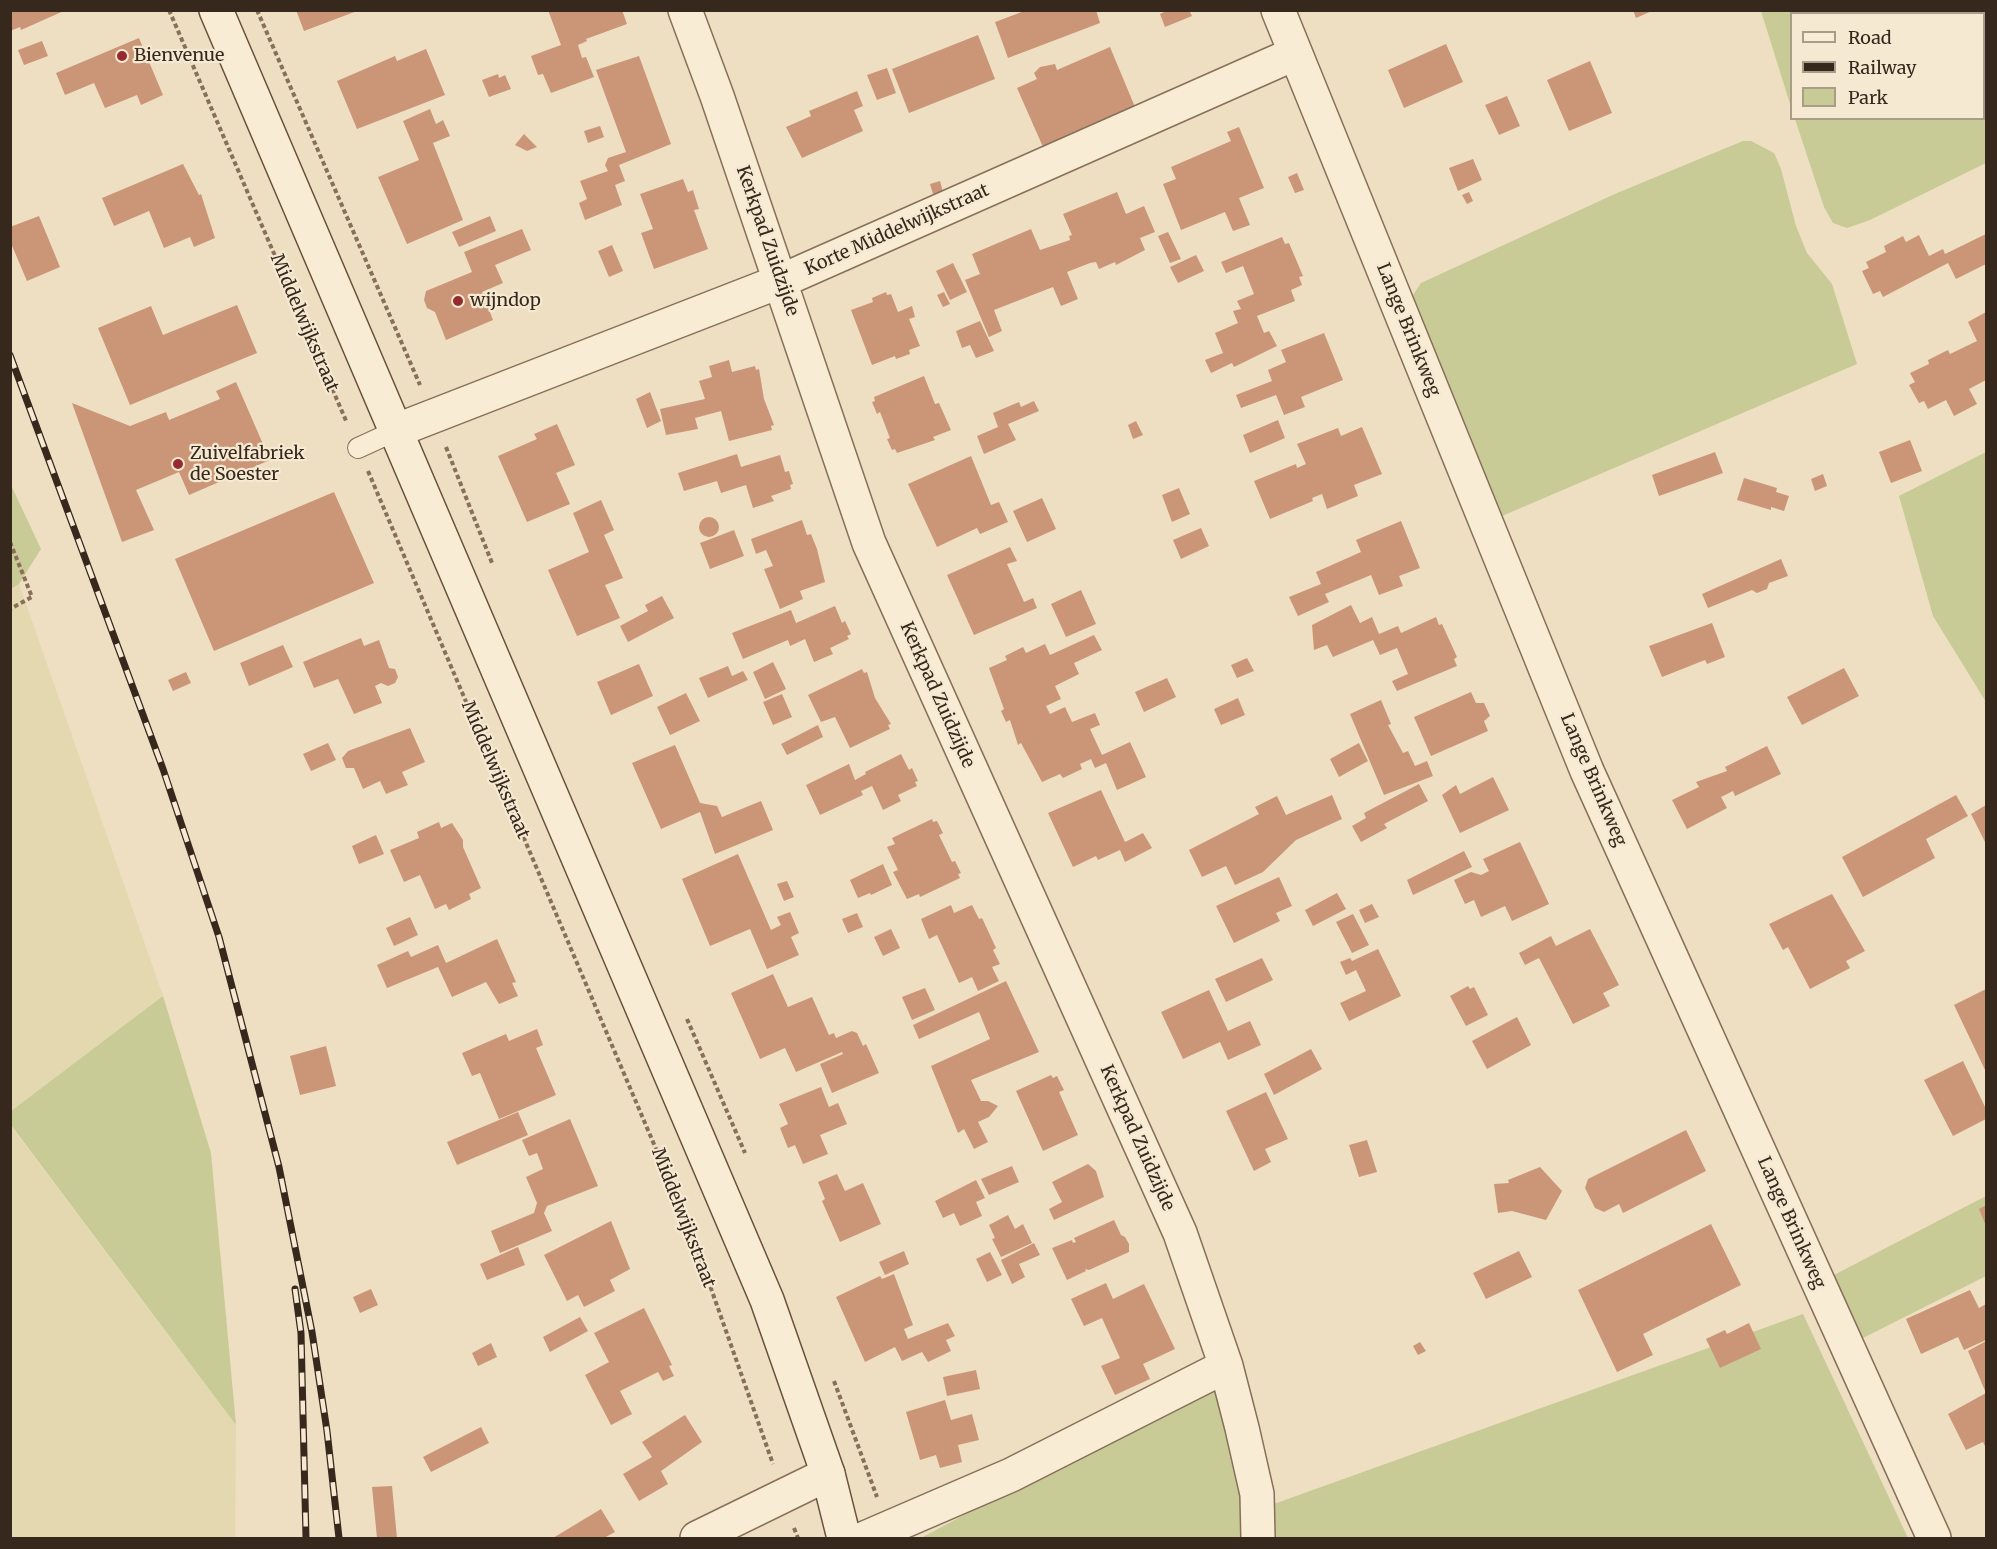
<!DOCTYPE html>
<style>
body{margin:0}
#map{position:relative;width:1997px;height:1549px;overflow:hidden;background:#eedec2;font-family:Merriweather,serif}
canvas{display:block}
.frame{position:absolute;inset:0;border:12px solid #37281d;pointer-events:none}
.legend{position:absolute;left:1790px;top:12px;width:195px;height:108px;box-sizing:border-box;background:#f5e9d1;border:2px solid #a99c89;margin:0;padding:8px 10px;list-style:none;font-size:18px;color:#37281d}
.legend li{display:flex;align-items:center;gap:12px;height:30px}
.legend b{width:30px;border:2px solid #a99c89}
</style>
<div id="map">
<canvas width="1997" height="1549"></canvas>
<div class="frame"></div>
<ul class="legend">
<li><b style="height:8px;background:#f8ecd5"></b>Road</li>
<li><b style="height:8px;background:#37281d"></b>Railway</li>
<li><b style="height:16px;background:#c8cb96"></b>Park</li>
</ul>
</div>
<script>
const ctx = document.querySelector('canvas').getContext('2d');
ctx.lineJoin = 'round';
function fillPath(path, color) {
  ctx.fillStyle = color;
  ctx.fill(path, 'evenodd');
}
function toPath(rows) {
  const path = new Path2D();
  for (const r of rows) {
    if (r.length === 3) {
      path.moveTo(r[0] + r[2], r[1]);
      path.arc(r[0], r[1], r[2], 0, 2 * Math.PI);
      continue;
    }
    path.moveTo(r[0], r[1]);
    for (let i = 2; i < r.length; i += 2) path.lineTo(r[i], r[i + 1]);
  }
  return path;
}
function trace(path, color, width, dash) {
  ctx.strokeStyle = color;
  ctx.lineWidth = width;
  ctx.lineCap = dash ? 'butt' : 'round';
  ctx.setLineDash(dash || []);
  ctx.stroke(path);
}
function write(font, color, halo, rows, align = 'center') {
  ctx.font = font + ' Merriweather,serif';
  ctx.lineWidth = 4.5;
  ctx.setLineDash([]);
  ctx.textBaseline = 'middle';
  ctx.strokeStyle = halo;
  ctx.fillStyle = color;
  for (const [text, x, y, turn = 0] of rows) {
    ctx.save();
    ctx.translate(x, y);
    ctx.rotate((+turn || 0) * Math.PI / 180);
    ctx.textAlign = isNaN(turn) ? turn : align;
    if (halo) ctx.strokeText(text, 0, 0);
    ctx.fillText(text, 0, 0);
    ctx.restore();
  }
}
fillPath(toPath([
 [19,584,163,996,11,1111,10,589],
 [10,1125,236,1425,235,1538,11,1538]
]), '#e3d8af');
fillPath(toPath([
 [1761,11,1986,11,1986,163,1870,220,1847,228,1833,223,1824,207,1795,119,1984,118,1984,14,1792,14,1791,107],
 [1743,141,1751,141,1774,153,1781,169,1796,226,1807,253,1832,284,1857,364,1495,519,1409,301,1421,283,1617,193],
 [1986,452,1986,702,1933,616,1899,496],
 [10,483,41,549,19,584,11,589],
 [163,996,211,1153,236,1425,11,1125,11,1111],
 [1986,1196,1986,1276,1863,1338,1832,1276],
 [1803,1314,1908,1538,1272,1538,1271,1505],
 [1223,1386,1249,1538,921,1538,1156,1412]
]), '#c8cb96');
fillPath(toPath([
 [10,10,66,10,21,30,20,27,10,31],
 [296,10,357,10,357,11,304,31],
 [548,10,622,10,627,24,586,39,587,41,578,45,582,58,586,57,594,77,551,93,543,74,538,75,531,56,561,45],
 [1027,10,1096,10,1100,23,1008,58,995,22],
 [1168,10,1189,10,1192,16,1165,27,1160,14],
 [1633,10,1654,10,1636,18],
 [978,35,995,79,909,113,892,69],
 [139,38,163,95,141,105,137,95,105,108,94,83,65,95,56,73],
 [42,41,48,56,24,65,18,50],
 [1446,44,1463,82,1404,108,1388,70],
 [1110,47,1135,107,1043,147,1017,88,1037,79,1034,73,1040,67,1055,64,1057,70],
 [426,49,445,95,357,129,337,81,395,56,397,61],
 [639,56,671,144,619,165,625,181,615,185,622,205,585,220,579,203,587,199,580,181,608,171,605,165,608,158,626,152,596,70],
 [1590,61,1612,113,1569,131,1547,80],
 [887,68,896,93,877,100,867,75],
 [498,74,499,78,505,75,511,89,489,97,482,80],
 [857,91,863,106,854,110,863,131,802,158,786,127,811,116,809,111],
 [1507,96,1520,126,1499,135,1485,105],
 [430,109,436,124,443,120,450,136,433,143,463,220,407,244,378,177,419,160,403,121],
 [600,126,604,137,588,143,584,131],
 [1239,127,1264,188,1239,198,1250,225,1233,231,1225,212,1181,230,1163,184,1176,179,1171,167,1231,141,1227,132],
 [524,134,537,147,527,151,515,145],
 [1473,159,1482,180,1458,191,1449,168],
 [183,164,199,195,201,194,215,238,194,247,190,237,164,248,149,211,114,226,102,198],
 [1297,173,1304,190,1295,193,1288,177],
 [683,179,688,192,693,190,699,209,694,210,708,249,654,269,641,233,653,229,640,194],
 [940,181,943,192,933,194,930,184],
 [1117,192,1126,214,1144,206,1155,232,1140,238,1145,250,1116,265,1115,262,1099,269,1096,262,1090,263,1067,272,1078,299,1061,306,1053,287,994,310,1002,331,989,337,965,280,980,274,972,254,1031,229,1040,250,1070,240,1069,236,1072,235,1063,214],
 [1469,192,1473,201,1467,204,1462,195],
 [39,216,60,267,27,281,10,241,10,227],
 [490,216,496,231,459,247,452,232],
 [522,229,531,250,495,265,503,283,482,292,493,320,446,340,435,312,427,308,424,300,426,291,472,272,464,252],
 [1168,232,1181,259,1170,263,1158,236],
 [1986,234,1986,264,1956,279,1948,263,1883,297,1880,291,1873,294,1862,271,1869,268,1866,262,1886,252,1884,246,1903,236,1906,242,1919,235,1929,256,1943,249,1945,254],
 [1282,237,1285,244,1289,243,1303,276,1299,277,1302,285,1291,290,1295,301,1257,316,1264,333,1269,331,1277,346,1234,367,1232,363,1211,373,1205,360,1223,353,1215,333,1238,323,1233,311,1241,309,1237,301,1254,294,1243,266,1226,273,1221,262],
 [612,245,623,271,609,277,598,251],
 [1196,255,1204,271,1178,283,1170,267],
 [953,263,967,292,950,300,936,271],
 [886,292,887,295,891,294,898,312,912,306,915,317,909,319,920,346,909,350,910,354,896,359,895,356,872,365,851,310,873,302,872,298],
 [944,292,950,304,943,307,937,295],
 [237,305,257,353,130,405,98,328,151,306,163,335],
 [1986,312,1986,380,1969,389,1977,404,1954,416,1946,400,1928,409,1924,401,1919,403,1909,385,1915,382,1910,373,1929,364,1928,360,1948,350,1950,354,1977,341,1968,322],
 [980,321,994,351,976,358,970,345,962,348,956,331],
 [1324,333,1343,380,1301,397,1305,407,1284,415,1276,395,1241,408,1236,395,1272,381,1268,370,1286,362,1281,350],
 [729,360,732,372,755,366,756,370,759,369,764,399,774,425,771,426,772,430,729,441,721,411,695,418,698,429,666,435,660,409,705,399,699,381,712,377,709,366],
 [924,376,935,404,939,403,951,430,933,437,935,440,897,453,895,449,892,450,887,439,890,438,880,412,877,414,872,402,875,401,874,397],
 [236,382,270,460,189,495,179,472,136,490,154,530,122,542,72,403,130,426,166,412,169,420,220,399,216,391],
 [650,392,661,421,647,428,636,399],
 [1034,401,1039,411,1008,424,1016,440,984,454,977,436,998,427,993,413,1019,402,1021,407],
 [1278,420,1285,438,1250,453,1243,435],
 [1136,421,1143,435,1133,439,1128,425],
 [557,424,575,465,556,473,570,504,527,522,498,456,537,439,534,434],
 [1362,427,1382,474,1354,485,1358,496,1327,509,1322,494,1312,498,1313,501,1270,519,1254,481,1296,464,1297,468,1306,464,1297,444,1338,428,1341,436],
 [1910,440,1922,471,1891,483,1879,452],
 [1715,452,1723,473,1659,496,1652,475],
 [737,454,741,467,780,455,785,472,789,471,793,484,790,485,791,489,771,496,774,501,753,508,746,485,721,493,717,481,684,491,678,473],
 [971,456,991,505,999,502,1008,522,980,534,977,528,937,547,908,484],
 [1823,474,1827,486,1815,491,1811,479],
 [1744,478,1777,488,1776,492,1789,496,1784,511,1771,507,1771,510,1737,500],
 [1179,488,1190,514,1172,522,1162,495],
 [334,492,374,583,214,651,175,559],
 [1042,498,1056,529,1027,542,1013,511],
 [601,500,614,530,604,535,623,578,605,585,620,618,577,636,548,570,589,552,573,513],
 [709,527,10],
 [802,520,807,535,811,534,817,549,825,582,800,591,803,599,780,609,764,569,773,566,766,550,756,554,751,539],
 [1401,521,1420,568,1399,576,1403,586,1379,595,1371,575,1325,594,1329,602,1298,616,1289,597,1321,584,1316,572,1361,552,1356,540],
 [1201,528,1209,546,1181,559,1173,540],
 [734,530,744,556,710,569,700,543],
 [1010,547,1017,561,1007,564,1024,602,1033,598,1037,608,974,635,947,575],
 [1781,559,1788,576,1769,583,1767,589,1757,593,1752,590,1708,608,1702,594],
 [1081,590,1096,624,1066,637,1051,604],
 [662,596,674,618,628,642,620,626,648,611,645,605],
 [1351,605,1360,623,1372,617,1379,634,1398,626,1401,633,1436,617,1439,625,1442,624,1457,657,1454,659,1457,666,1397,691,1392,681,1408,674,1397,648,1380,655,1373,640,1333,657,1327,645,1314,650,1312,625],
 [835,606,842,623,845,621,851,634,847,636,849,639,830,648,833,654,814,662,805,639,790,646,788,640,743,659,732,633,791,610,796,623],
 [1712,623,1725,657,1707,664,1705,660,1662,677,1649,646],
 [1094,635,1102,650,1074,663,1079,674,1055,686,1061,699,1046,706,1050,714,1065,707,1072,722,1095,713,1100,725,1090,729,1102,755,1130,742,1146,777,1117,790,1106,763,1095,768,1091,759,1080,764,1082,769,1063,778,1060,774,1042,782,1021,743,1018,745,1010,720,1006,722,1001,711,1004,709,989,668,1007,660,1005,656,1023,647,1026,653,1045,644,1050,655],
 [361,638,364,646,379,640,389,668,395,669,398,677,395,683,388,686,381,683,375,686,382,703,354,714,338,679,314,688,303,662],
 [283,645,293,667,249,686,240,663],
 [1247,658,1254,671,1237,678,1231,665],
 [773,662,786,689,765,699,753,672],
 [639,664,653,696,611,715,597,682],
 [728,666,732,676,743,671,748,680,708,698,699,678],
 [1844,668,1859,696,1802,725,1787,697],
 [862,669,864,673,867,672,875,698,891,724,888,725,890,729,850,748,835,717,821,722,808,695],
 [186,672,191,683,173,691,168,680],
 [1167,678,1176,697,1144,712,1135,692],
 [1471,692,1476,703,1484,703,1490,716,1484,721,1488,731,1431,756,1414,717],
 [686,693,700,721,670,735,657,707],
 [782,694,792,717,773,725,763,702],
 [1238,698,1245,715,1221,725,1214,709],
 [1381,700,1391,724,1388,725,1403,753,1408,751,1415,766,1427,761,1433,776,1384,795,1350,714],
 [818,725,823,737,787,755,781,744],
 [410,728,425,762,402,772,408,785,386,794,380,781,363,789,354,768,346,768,342,758,348,751],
 [328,743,336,760,311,771,303,754],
 [1359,743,1368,761,1339,777,1330,759],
 [675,745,700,803,717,806,722,817,761,801,773,830,715,854,700,812,661,829,632,763],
 [1767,746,1781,774,1735,796,1733,791,1721,797,1727,808,1687,829,1672,800,1699,787,1696,782,1727,771,1725,767],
 [901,754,909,770,912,768,918,781,915,782,917,786,898,795,901,801,883,810,872,786,861,791,863,795,820,815,806,785,849,764,855,780,866,774,865,772],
 [1493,777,1509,810,1460,833,1442,795,1456,785,1460,794],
 [1419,784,1428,801,1384,824,1387,828,1361,842,1352,826,1366,818,1364,813],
 [1101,790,1125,842,1143,833,1152,848,1125,862,1120,850,1098,860,1096,856,1073,867,1048,813],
 [1332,795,1342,819,1296,840,1263,872,1235,885,1226,866,1202,877,1189,850,1259,814,1255,807,1277,796,1286,815],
 [1956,795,1968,816,1926,839,1935,858,1863,897,1842,857],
 [1986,805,1986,844,1971,814],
 [932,819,933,822,937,821,943,833,939,835,952,862,955,861,961,873,958,874,960,878,920,897,919,894,907,899,893,872,898,870,887,847,895,844,892,838],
 [439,822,441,828,452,823,463,840,463,847,481,888,469,894,471,899,449,910,446,904,435,909,420,875,404,882,390,850,419,838,417,832],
 [376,835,384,854,359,864,352,846],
 [1520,842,1549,904,1512,921,1505,906,1481,917,1474,900,1465,904,1454,880,1471,872,1481,875,1489,871,1483,859],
 [1464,851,1472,867,1413,895,1407,880],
 [738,854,771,930,781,925,777,917,790,912,799,933,791,937,799,955,767,969,750,929,710,946,682,879],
 [883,864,892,885,871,895,870,893,858,898,850,880],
 [1279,877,1292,906,1276,913,1280,921,1234,943,1216,906],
 [787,881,794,897,784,901,777,884],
 [1337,893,1346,909,1313,926,1305,910],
 [1832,894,1865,951,1846,961,1850,968,1810,989,1788,947,1783,950,1769,924],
 [1372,904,1379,917,1365,923,1359,910],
 [951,905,954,913,972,905,979,919,982,918,996,948,993,950,1000,964,992,967,999,981,978,991,972,977,959,983,937,935,929,939,921,919],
 [857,913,863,927,848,933,842,919],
 [1353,914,1369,945,1352,953,1336,922],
 [410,917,418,935,394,946,386,928],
 [891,929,900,948,883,956,874,937],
 [1590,929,1619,985,1603,993,1610,1006,1573,1024,1539,958,1525,965,1519,953,1551,936,1556,946],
 [497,939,516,982,512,983,518,996,499,1004,486,982,452,997,438,967,387,988,377,965,408,951,411,957,438,945,446,963],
 [1378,949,1401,996,1349,1021,1340,1003,1366,991,1356,970,1346,975,1340,962,1350,958,1352,961],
 [1262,958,1273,980,1226,1002,1215,979],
 [773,974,788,1007,812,997,829,1035,834,1033,836,1038,852,1031,857,1033,863,1046,866,1044,879,1073,832,1093,820,1064,843,1054,842,1052,796,1072,785,1048,760,1059,731,993],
 [1006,981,1039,1052,971,1080,981,1101,988,1101,998,1106,989,1117,978,1122,988,1142,974,1149,964,1129,958,1133,931,1066,990,1039,979,1012,919,1039,913,1025],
 [1468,986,1470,989,1474,987,1488,1015,1466,1026,1450,996],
 [925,988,935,1010,912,1020,902,997],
 [1986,989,1986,1072,1954,1005],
 [1209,990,1228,1031,1250,1021,1261,1045,1228,1060,1220,1042,1183,1059,1161,1012],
 [1517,1017,1531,1045,1487,1069,1472,1041],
 [537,1029,543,1045,536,1048,556,1095,499,1119,480,1073,472,1076,462,1053,506,1034,509,1041],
 [326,1046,336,1086,300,1095,290,1056],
 [1311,1049,1322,1069,1274,1095,1264,1074],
 [1963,1061,1986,1109,1986,1119,1953,1136,1924,1080],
 [1051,1075,1053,1078,1057,1076,1064,1090,1059,1092,1078,1135,1043,1151,1016,1091],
 [821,1087,829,1107,838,1103,847,1124,820,1135,828,1154,803,1164,795,1145,788,1148,780,1128,788,1124,779,1104],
 [1266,1092,1288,1139,1265,1149,1271,1162,1254,1171,1226,1111],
 [518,1112,528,1135,457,1165,447,1142],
 [570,1119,598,1186,547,1206,544,1213,552,1231,500,1253,491,1231,534,1213,537,1203,526,1177,543,1169,537,1153,529,1156,522,1140],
 [1686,1130,1706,1171,1623,1213,1619,1204,1604,1212,1595,1208,1585,1188,1588,1179],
 [1367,1140,1377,1172,1359,1177,1349,1145],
 [1088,1164,1096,1171,1104,1197,1054,1220,1049,1209,1062,1202,1052,1182],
 [1012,1166,1019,1182,989,1195,981,1179],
 [1540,1167,1562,1191,1546,1220,1512,1211,1498,1213,1494,1184,1509,1183,1508,1180],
 [837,1174,845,1191,863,1183,881,1224,840,1242,822,1201,825,1199,818,1182],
 [976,1180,985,1198,976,1202,982,1216,960,1226,954,1213,943,1218,935,1201],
 [1986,1205,1986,1226,1979,1209],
 [1008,1215,1015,1229,1023,1224,1032,1243,1001,1257,992,1239,995,1238,989,1225],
 [1114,1220,1121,1235,1125,1237,1129,1244,1129,1252,1089,1270,1085,1269,1086,1271,1067,1280,1052,1248,1072,1240,1073,1243,1076,1242,1074,1238],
 [611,1221,630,1269,610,1280,615,1291,584,1307,578,1295,567,1301,544,1255],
 [1711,1224,1741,1285,1643,1334,1653,1355,1617,1372,1578,1290],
 [1034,1243,1040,1255,1019,1264,1025,1277,1012,1284,1001,1260],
 [518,1247,525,1265,487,1280,480,1264],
 [904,1251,909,1264,885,1275,879,1262],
 [1519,1251,1532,1277,1486,1299,1473,1273],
 [990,1252,1002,1275,987,1282,976,1259],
 [894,1274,913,1325,904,1329,908,1339,948,1323,955,1336,946,1340,951,1351,928,1362,922,1352,902,1361,895,1347,865,1362,836,1297,880,1276,882,1279],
 [1106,1283,1113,1299,1144,1284,1175,1349,1143,1364,1150,1379,1115,1395,1101,1366,1120,1358,1102,1318,1084,1326,1071,1299],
 [371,1289,378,1305,360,1313,353,1297],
 [1970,1290,1979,1308,1986,1304,1986,1340,1964,1350,1958,1337,1921,1354,1906,1319],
 [644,1308,672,1365,669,1366,674,1376,663,1381,658,1372,620,1391,632,1414,611,1425,585,1375,609,1362,594,1333],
 [580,1317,588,1331,550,1352,543,1337],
 [1749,1323,1761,1349,1720,1368,1706,1339,1725,1330,1727,1334],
 [1986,1341,1986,1448,1983,1442,1966,1450,1948,1414,1986,1393,1968,1351],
 [1420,1342,1426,1351,1418,1355,1413,1346],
 [491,1343,497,1357,478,1366,472,1353],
 [976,1370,980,1389,947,1396,943,1377],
 [945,1400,951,1420,972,1414,979,1440,958,1445,962,1462,940,1468,936,1455,920,1460,906,1412],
 [685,1415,702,1442,661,1471,668,1484,639,1501,623,1474,652,1457,642,1442],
 [481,1427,489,1443,431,1472,423,1457],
 [392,1486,397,1538,377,1538,372,1487],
 [601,1509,615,1532,604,1538,553,1538]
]), '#cb9678');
const lane = toPath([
 [358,448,395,431]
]);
const street = toPath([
 [685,10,717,96,869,543,1180,1233,1226,1366,1242,1428,1257,1494,1258,1538],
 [1278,10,1587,771,1934,1538],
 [395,431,781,281,1294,54],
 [697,1538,828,1474],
 [865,1538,1011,1475,1226,1366]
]);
const secondary = toPath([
 [216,10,767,1300,828,1474,844,1538]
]);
trace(lane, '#876f59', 22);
trace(street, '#876f59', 36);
trace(secondary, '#69503c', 36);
trace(toPath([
 [169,10,347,423],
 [257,10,420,385],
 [446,447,492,563],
 [368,471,690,1229,773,1464],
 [10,542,32,597,10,609],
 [687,1019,745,1153],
 [834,1381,877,1497],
 [794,1528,798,1538]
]), '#876f59', 4, [4.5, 3]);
trace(lane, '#f8ecd5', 20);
trace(street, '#f8ecd5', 33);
trace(secondary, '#f8ecd5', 33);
const rail = toPath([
 [10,355,163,769,219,937,279,1167,312,1332,327,1431,339,1538],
 [295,1289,301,1333,306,1538]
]);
trace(rail, '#37281d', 7);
trace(rail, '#f5e9d1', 4.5, [14]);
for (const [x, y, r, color] of [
 [122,56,6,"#962a30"],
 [458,301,6,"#962a30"],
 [178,464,6,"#962a30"]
]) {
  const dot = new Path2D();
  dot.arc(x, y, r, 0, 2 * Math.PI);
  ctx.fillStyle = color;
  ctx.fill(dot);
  trace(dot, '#f5e9d1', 2);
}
write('18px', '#37281d', '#f5e9d1', [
 ["Bienvenue",134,56],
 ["wijndop",470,301],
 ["Zuivelfabriek",190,454],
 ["de Soester",190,475]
], 'left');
write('18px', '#37281d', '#f5e9d1', [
 ["Korte Middelwijkstraat",897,230,-24],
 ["Kerkpad Zuidzijde",767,241,71],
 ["Middelwijkstraat",304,323,67],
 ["Lange Brinkweg",1408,330,68],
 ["Kerkpad Zuidzijde",937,695,66],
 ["Middelwijkstraat",495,770,67],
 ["Lange Brinkweg",1593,780,67],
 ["Kerkpad Zuidzijde",1137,1138,66],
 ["Middelwijkstraat",683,1218,69],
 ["Lange Brinkweg",1791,1223,66]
]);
</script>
